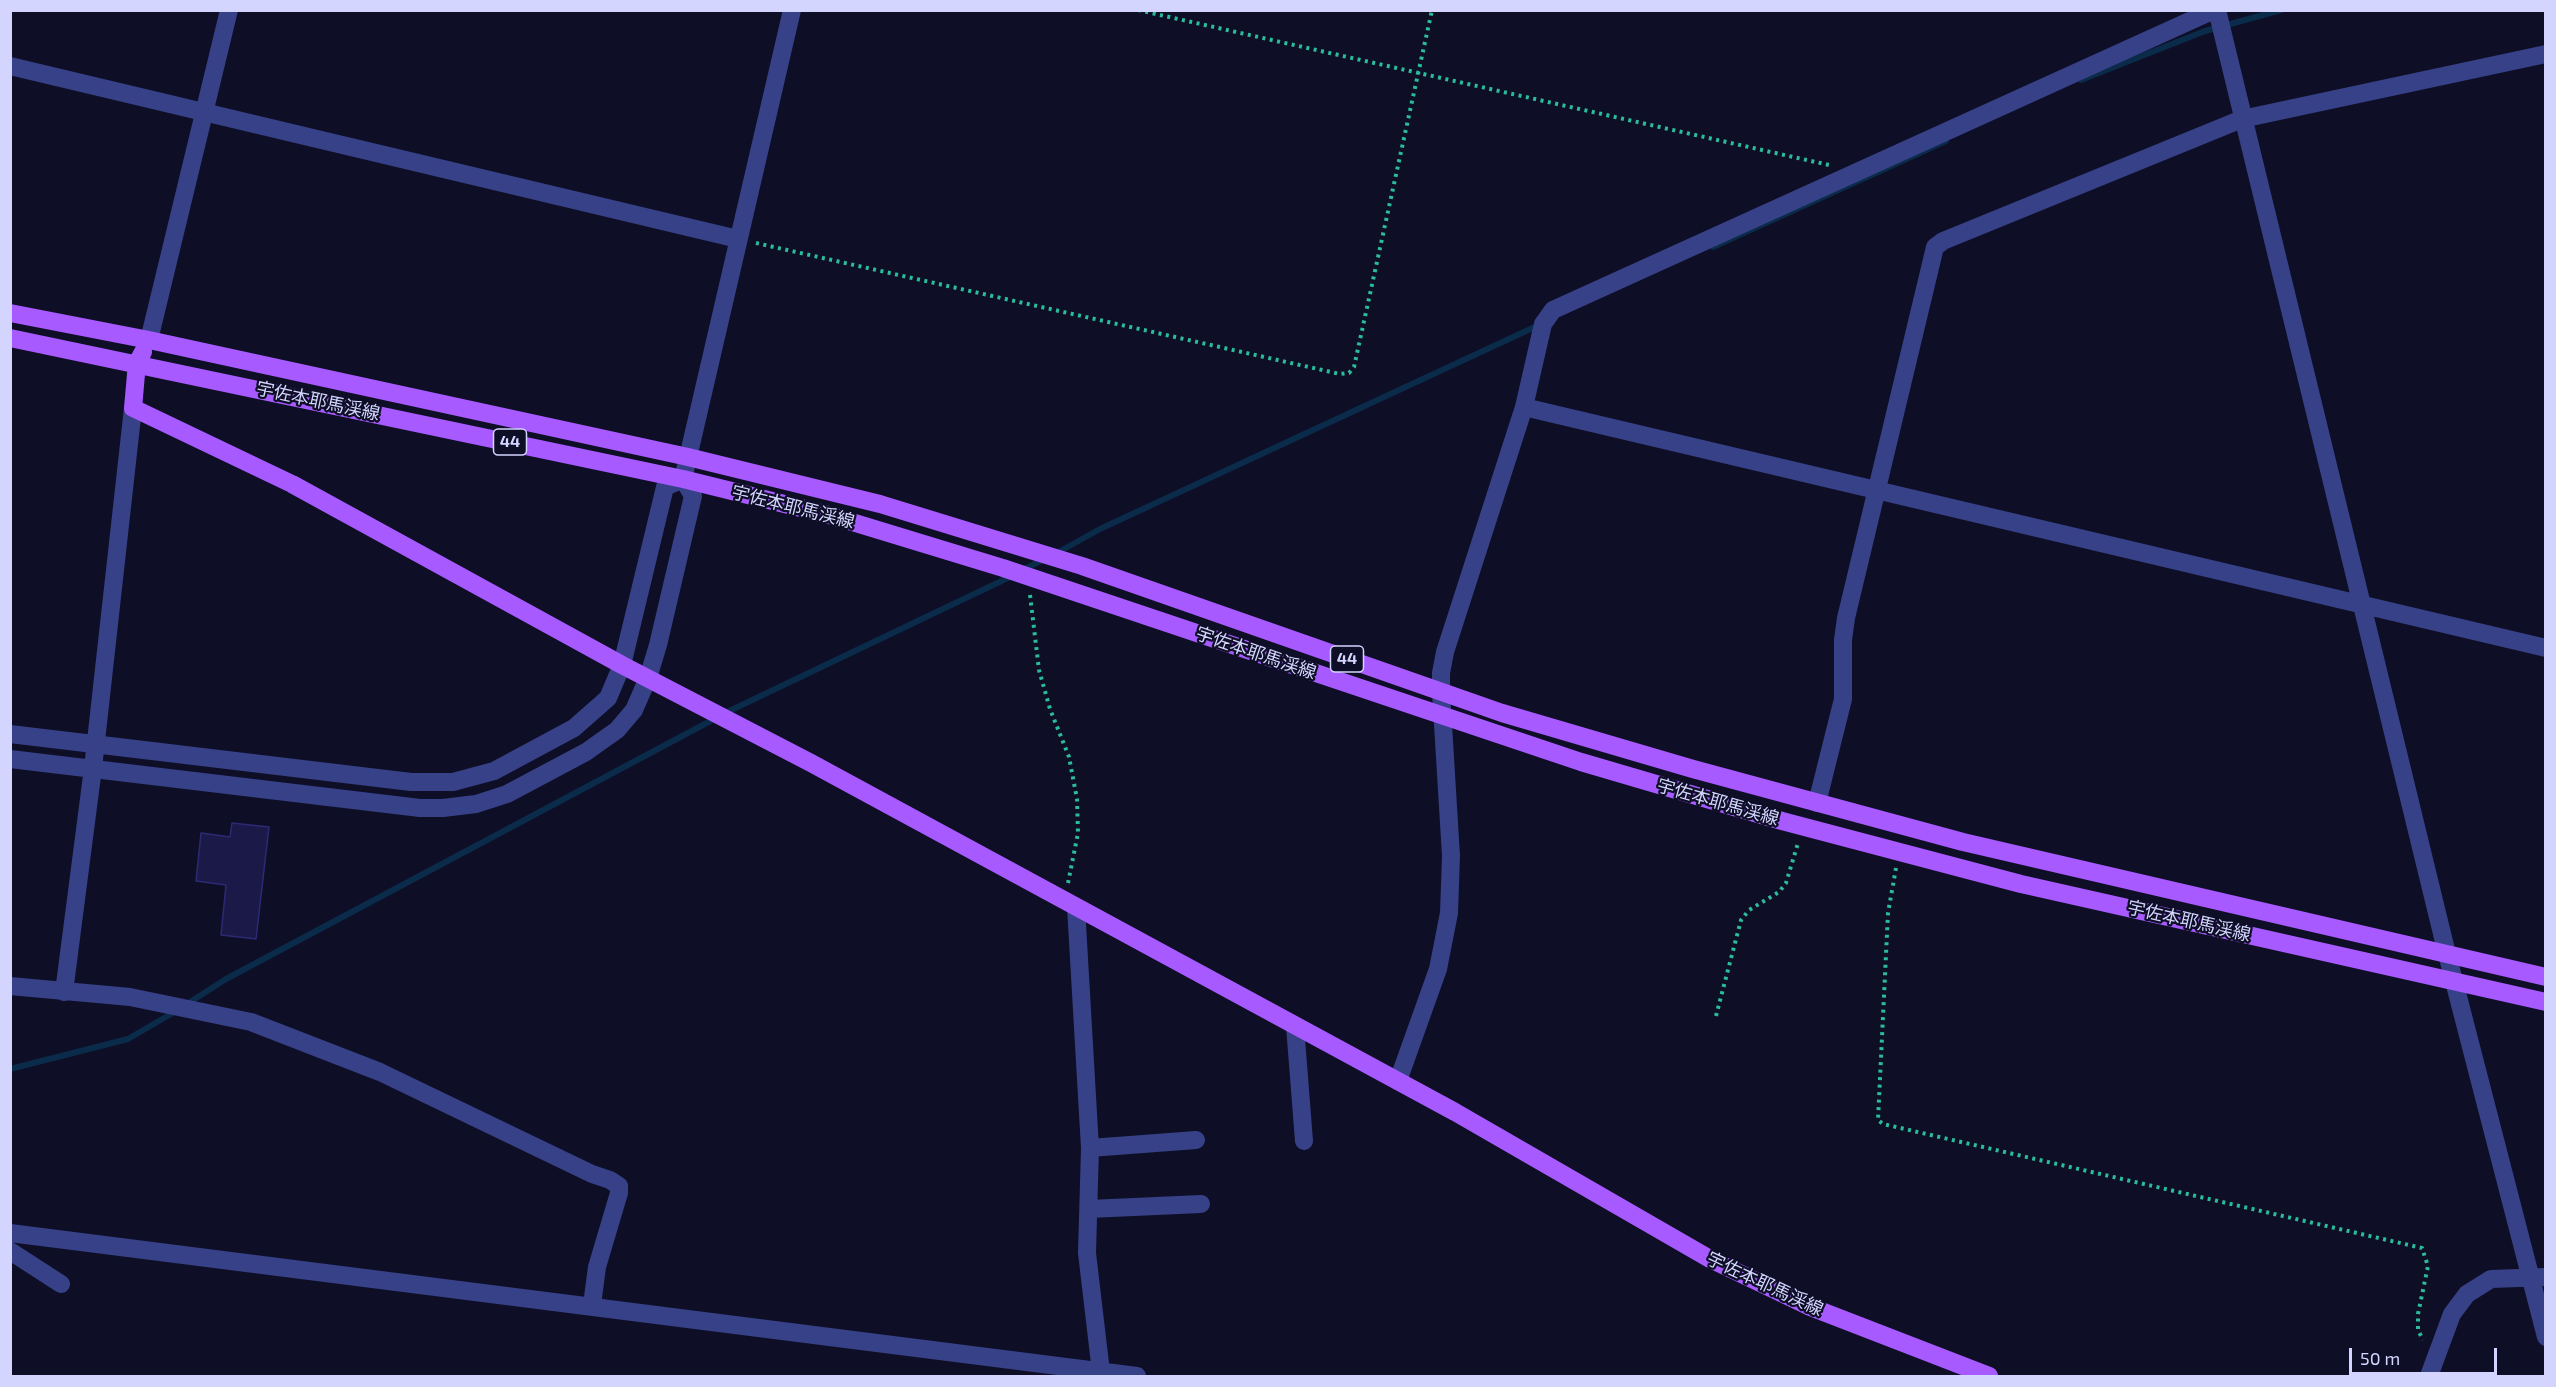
<!DOCTYPE html>
<meta charset="utf-8">
<style>
body{margin:0}
#map{position:relative;width:2556px;height:1387px;overflow:hidden;background:#0e0e26;font-family:"Exo 2",sans-serif}
canvas{display:block}
.frame{position:absolute;inset:0;border:12px solid #d3d5ff;pointer-events:none}
.scale{position:absolute;left:2349px;top:1348px;width:148px;height:27px;box-sizing:border-box;border:3px solid #d3d5ff;border-top:0;padding-left:8px;font-size:18px;line-height:21px;white-space:nowrap;color:#d3d5ff;-webkit-text-stroke:4px #0e0e26;paint-order:stroke}
</style>
<div id="map">
<canvas width="2556" height="1387"></canvas>
<div class="frame"></div>
<div class="scale">50 m</div>
</div>
<script>
const ctx = document.querySelector('canvas').getContext('2d');
ctx.lineJoin = 'round';
function toPath(rows) {
  const path = new Path2D();
  for (const r of rows) {
    path.moveTo(r[0], r[1]);
    for (let i = 2; i < r.length; i += 2) path.lineTo(r[i], r[i + 1]);
  }
  return path;
}
function trace(path, color, width, dash) {
  ctx.strokeStyle = color;
  ctx.lineWidth = width;
  ctx.lineCap = dash ? 'butt' : 'round';
  ctx.setLineDash(dash || []);
  ctx.stroke(path);
}
function fillPath(path, color) {
  ctx.fillStyle = color;
  ctx.fill(path, 'evenodd');
}
function write(font, color, halo, rows, align = 'center') {
  ctx.font = font + ' "Exo 2","Noto Sans JP",sans-serif';
  ctx.lineWidth = 4.5;
  ctx.setLineDash([]);
  ctx.textBaseline = 'middle';
  ctx.strokeStyle = halo;
  ctx.fillStyle = color;
  for (const [text, x, y, turn = 0] of rows) {
    ctx.save();
    ctx.translate(x, y);
    ctx.rotate((+turn || 0) * Math.PI / 180);
    ctx.textAlign = isNaN(turn) ? turn : align;
    if (halo) ctx.strokeText(text, 0, 0);
    ctx.fillText(text, 0, 0);
    ctx.restore();
  }
}
trace(toPath([
 [2081,80,2205,31,2281,10],
 [1713,247,1946,141],
 [1055,554,1100,529,1539,325],
 [1023,570,1046,558],
 [725,713,1014,575],
 [187,1004,226,979,716,718],
 [10,1069,128,1039,176,1011]
]), '#0a2b49', 6);
const building = toPath([
 [232,823,269,827,256,939,221,935,226,885,196,881,201,833,230,837,232,823]
]);
fillPath(building, '#1b1948');
trace(building, '#2d2a75', 1.5);
trace(toPath([
 [1138,10,1829,165],
 [756,243,1340,374,1349,373,1354,367,1432,10],
 [1030,595,1039,670,1050,709,1069,757,1077,799,1078,833,1068,883],
 [1896,868,1888,913,1878,1120,1883,1124,2422,1248,2428,1266,2418,1314,2418,1330,2423,1340],
 [1716,1016,1741,920,1749,910,1779,892,1786,883,1798,843]
]), '#2abc9b', 4, [3, 4.5]);
trace(toPath([
 [2217,10,2447,954,2546,1337],
 [10,66,738,239],
 [149,340,229,10],
 [1524,407,2546,648],
 [10,734,411,782,453,782,494,771,574,728,608,698,622,665,665,487,683,479],
 [10,759,420,808,443,808,476,804,507,794,586,752,617,730,634,710,648,678,658,645,693,496,683,479,792,10],
 [1817,803,1843,699,1843,640,1846,618,1935,247,1943,241,2242,119,2546,54],
 [1076,907,1090,1148,1087,1253,1101,1372],
 [10,986,130,997,251,1022,380,1072,592,1174,610,1180,619,1186,619,1193,597,1267,592,1305],
 [64,992,93,768,133,408],
 [1295,1026,1304,1141],
 [1398,1081,1438,969,1449,913,1451,856,1441,692,1441,673,1445,652,1524,407,1543,324,1553,310,2214,10],
 [1090,1148,1196,1140],
 [1089,1209,1201,1204],
 [10,1233,1137,1376],
 [10,1251,61,1284],
 [2429,1376,2452,1314,2467,1294,2491,1279,2546,1277]
]), '#374187', 18);
trace(toPath([
 [10,313,149,340,688,457,880,504,1082,566,1502,713,1693,769,1963,842,2546,977],
 [10,338,683,479,829,515,1003,568,1581,762,1782,821,2021,884,2546,1002],
 [143,352,137,363,133,408,292,484,622,665,811,763,1455,1112,1710,1259,1808,1306,1989,1376]
]), '#a65aff', 18);
for (const [x, y, w] of [
 [510,442,33],
 [1347,659,33]
]) {
  const box = new Path2D();
  box.roundRect(x - w / 2, y - 13, w, 26, 4.5);
  ctx.fillStyle = '#0e0e26';
  ctx.fill(box);
  trace(box, '#d3d5ff', 1.5);
}
write('bold 16px', '#d3d5ff', null, [
 ["44",510,442],
 ["44",1347,659]
]);
write('18px', '#d3d5ff', '#0e0e26', [
 ["宇佐本耶馬渓線",318,401,12],
 ["宇佐本耶馬渓線",793,507,14],
 ["宇佐本耶馬渓線",1256,653,19],
 ["宇佐本耶馬渓線",1718,802,16],
 ["宇佐本耶馬渓線",2189,921,13],
 ["宇佐本耶馬渓線",1765,1284,25]
]);
</script>
